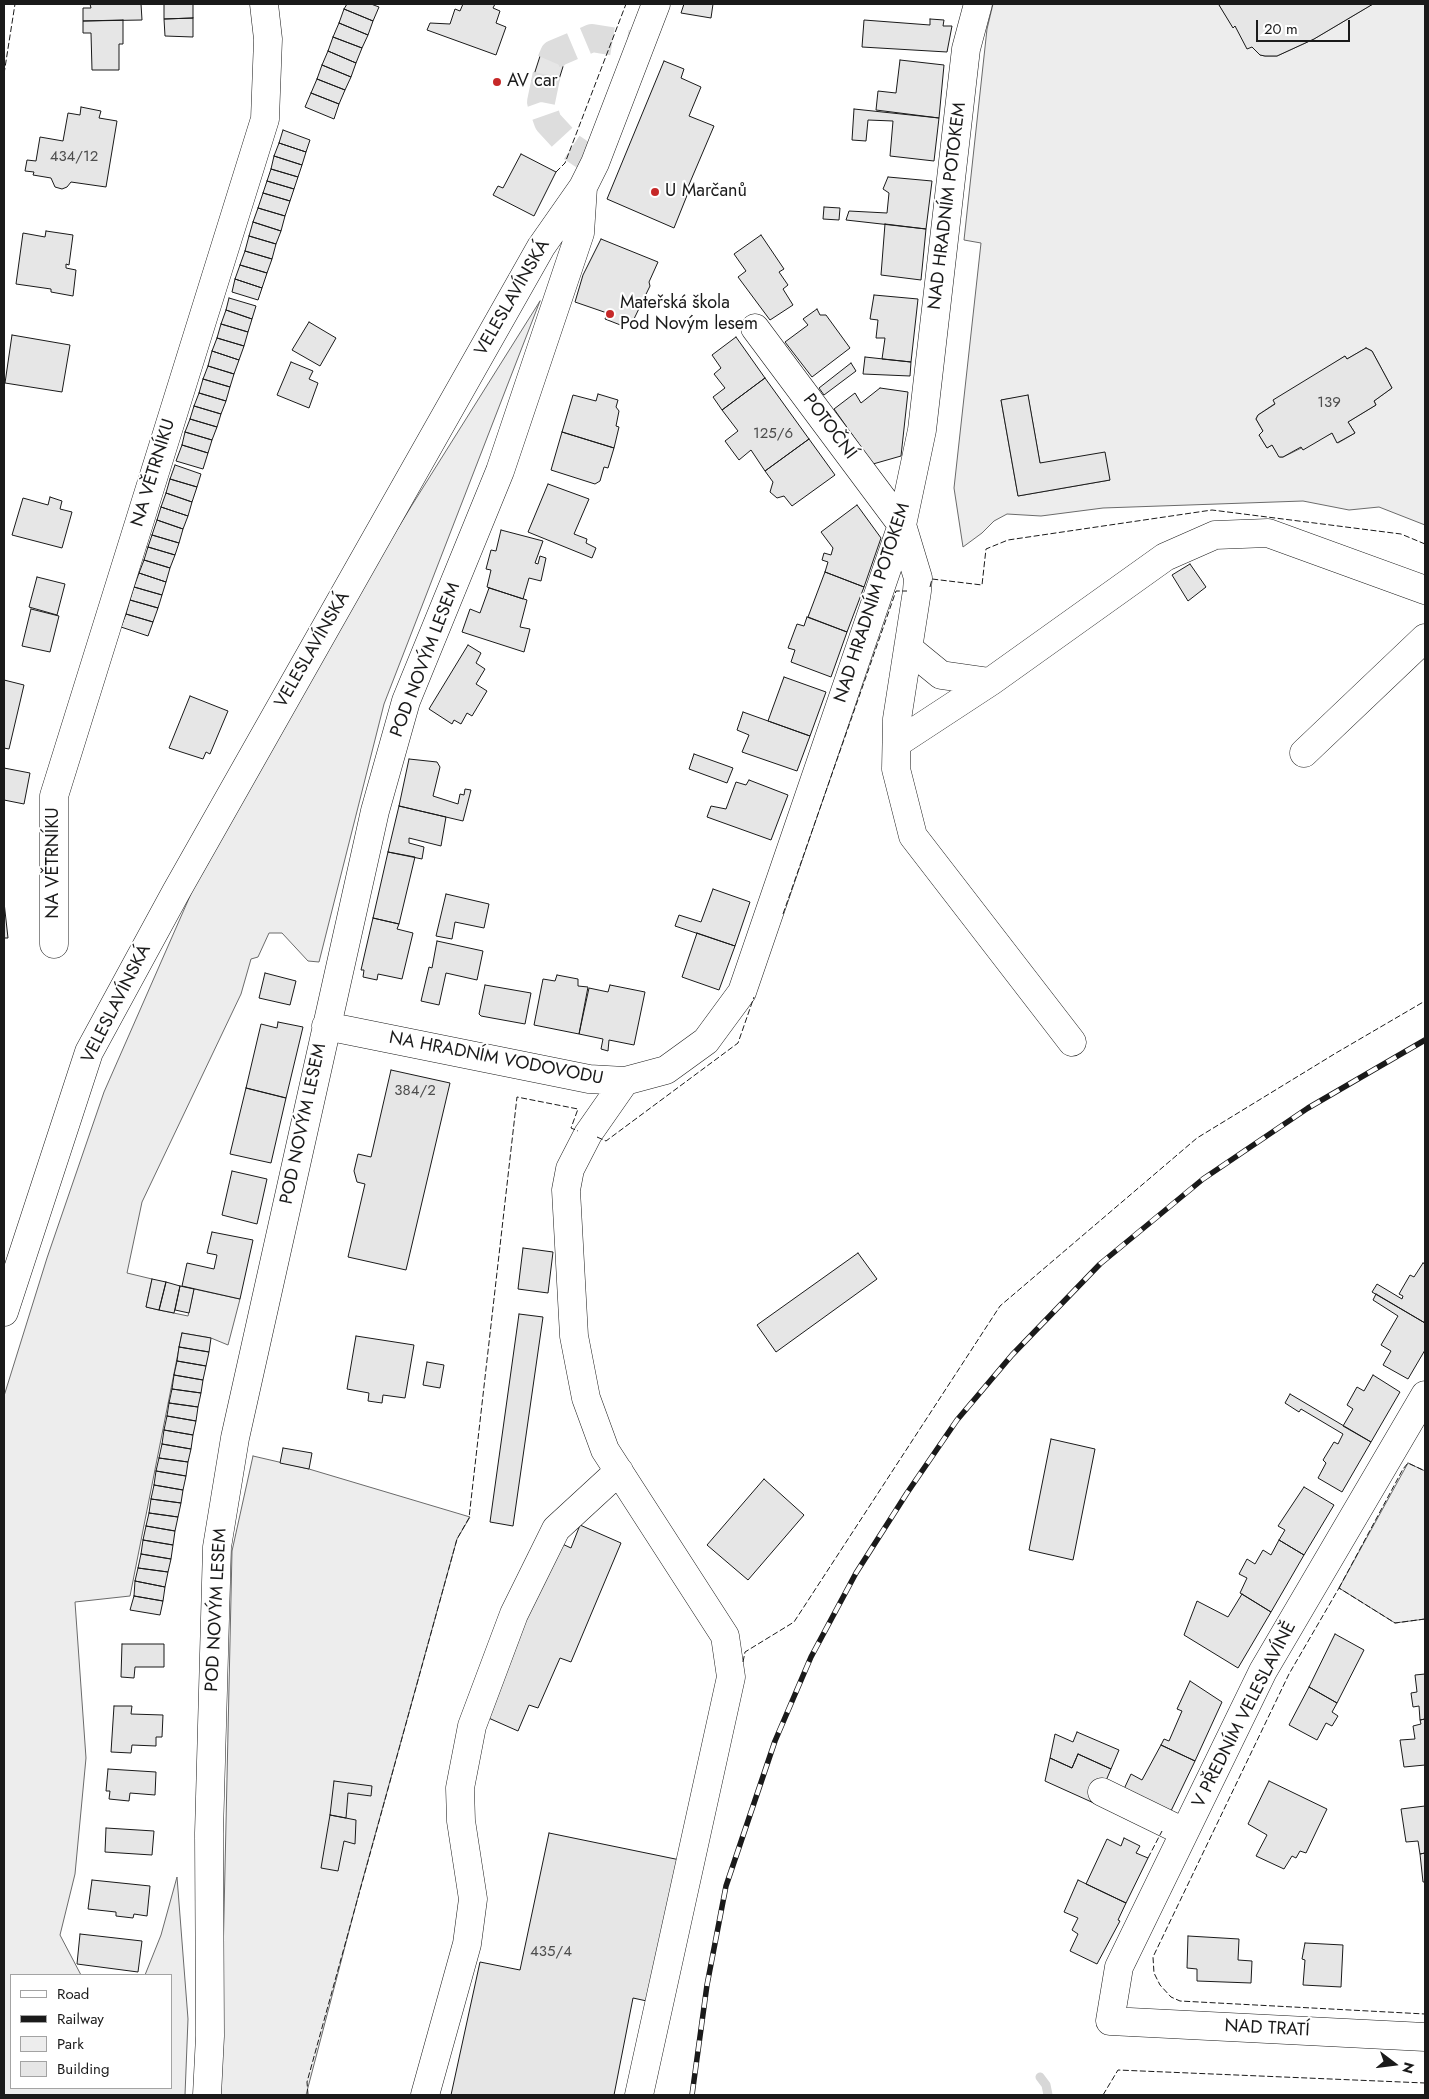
<!DOCTYPE html>
<meta charset="utf-8">
<style>
body{margin:0}
#map{position:relative;width:1429px;height:2099px;overflow:hidden;background:#fff;font-family:Jost,sans-serif}
canvas{display:block}
.frame{position:absolute;inset:0;border:5px solid #1a1a1a;pointer-events:none}
.legend{position:absolute;left:10px;top:1974px;width:162px;height:115px;box-sizing:border-box;background:#fff;border:1px solid #a3a3a3;margin:0;padding:6px 9px;list-style:none;font-size:15px;color:#1a1a1a}
.legend li{display:flex;align-items:center;gap:10px;height:25px}
.legend b{width:25px;border:1px solid #a3a3a3}
.north{position:absolute;left:1369px;top:2039px;width:50px;height:50px;-webkit-text-stroke:4px #fff;paint-order:stroke;rotate:105deg;font-size:14px;font-weight:700;line-height:20px;text-align:center;color:#1a1a1a}
.north::after{content:'';display:block;margin:auto;width:18px;height:22px;background:#1a1a1a;clip-path:polygon(50% 0,100% 100%,50% 72%,0 100%)}
.scale{position:absolute;left:1256px;top:20px;width:94px;height:22px;box-sizing:border-box;border:2px solid #1a1a1a;border-top:0;padding-left:6px;font-size:15px;line-height:18px;white-space:nowrap;color:#1a1a1a;-webkit-text-stroke:4px #fff;paint-order:stroke}
</style>
<div id="map">
<canvas width="1429" height="2099"></canvas>
<div class="frame"></div>
<ul class="legend">
<li><b style="height:6px;background:#fff"></b>Road</li>
<li><b style="height:6px;background:#1a1a1a"></b>Railway</li>
<li><b style="height:14px;background:#ededed"></b>Park</li>
<li><b style="height:14px;background:#e6e6e6"></b>Building</li>
</ul>
<div class="north">N</div>
<div class="scale">20 m</div>
</div>
<script>
const ctx = document.querySelector('canvas').getContext('2d');
ctx.lineJoin = 'round';
function fillPath(path, color) {
  ctx.fillStyle = color;
  ctx.fill(path, 'evenodd');
}
function toPath(rows) {
  const path = new Path2D();
  for (const r of rows) {
    path.moveTo(r[0], r[1]);
    for (let i = 2; i < r.length; i += 2) path.lineTo(r[i], r[i + 1]);
  }
  return path;
}
function trace(path, color, width, dash) {
  ctx.strokeStyle = color;
  ctx.lineWidth = width;
  ctx.lineCap = dash ? 'butt' : 'round';
  ctx.setLineDash(dash || []);
  ctx.stroke(path);
}
function write(font, color, halo, rows, align = 'center') {
  ctx.font = font + ' Jost,sans-serif';
  ctx.lineWidth = 4;
  ctx.setLineDash([]);
  ctx.textBaseline = 'middle';
  ctx.strokeStyle = halo;
  ctx.fillStyle = color;
  for (const [text, x, y, turn = 0] of rows) {
    ctx.save();
    ctx.translate(x, y);
    ctx.rotate((+turn || 0) * Math.PI / 180);
    ctx.textAlign = isNaN(turn) ? turn : align;
    if (halo) ctx.strokeText(text, 0, 0);
    ctx.fillText(text, 0, 0);
    ctx.restore();
  }
}
const green = toPath([
 [993,4,1222,4,1220,6,1233,27,1235,26,1260,55,1265,56,1277,56,1314,39,1373,4,1425,4,1425,525,1379,507,1349,510,1303,501,1103,508,1041,516,1007,514,994,521,982,533,963,547,954,488,981,243,964,240,987,29,993,4],
 [1366,348,1372,351,1392,388,1374,401,1376,405,1348,422,1355,433,1338,443,1332,433,1283,457,1280,457,1272,445,1267,448,1259,435,1263,431,1256,419,1258,415,1345,356,1347,359,1366,348],
 [1028,396,1040,463,1110,480,1018,496,1001,400,1028,396],
 [540,301,384,704,319,962,308,961,282,933,269,933,258,957,251,959,241,994,142,1202,127,1273,152,1279,146,1307,159,1310,188,1316,194,1289,240,1299,228,1345,211,1338,182,1333,130,1596,75,1602,86,1758,75,1874,60,1935,81,1975,11,1975,11,2088,171,2088,171,1975,145,1975,161,1935,177,1877,188,2019,185,2095,4,2095,4,1396,47,1258,104,1092,208,855,316,663,412,505,540,301],
 [253,1456,309,1469,470,1517,457,1539,359,1893,306,2095,220,2095,232,1551,253,1456],
 [1408,1463,1425,1471,1425,1619,1395,1623,1339,1588,1408,1463]
]);
fillPath(green, '#ededed');
trace(green, '#6a6a6a', 1);
trace(toPath([
 [1040,2077,1046,2085,1048,2095]
]), '#d7d7d7', 9);
const building = toPath([
 [90,4,141,4,142,20,83,21,83,8,91,8,90,4],
 [164,4,193,4,193,18,164,19,164,4],
 [347,4,371,4,379,7,373,21,344,9,347,4],
 [463,4,495,4,493,8,500,11,496,23,506,27,496,55,427,30,430,23,450,24,455,9,460,11,463,4],
 [684,4,713,4,711,18,681,13,684,4],
 [1222,4,1373,4,1314,39,1277,56,1265,56,1260,55,1252,47,1247,49,1235,26,1233,28,1219,5,1222,4],
 [344,9,373,21,368,35,339,23,344,9],
 [193,18,193,37,165,36,164,19,193,18],
 [930,19,944,20,943,26,952,26,947,52,862,47,864,20,930,25,930,19],
 [123,20,123,44,119,44,119,70,92,70,91,33,83,33,83,21,123,20],
 [339,23,368,35,362,48,333,37,339,23],
 [333,37,362,48,356,63,328,51,333,37],
 [542,50,566,57,556,89,532,81,542,50],
 [328,51,356,63,351,77,322,65,328,51],
 [900,60,944,65,939,118,876,110,878,91,896,93,900,60],
 [664,61,684,69,681,78,701,87,689,116,714,126,688,187,690,188,674,228,607,199,664,61],
 [322,65,351,77,345,90,317,79,322,65],
 [317,79,345,90,339,104,311,93,317,79],
 [311,93,339,104,334,119,305,107,311,93],
 [81,107,101,111,99,118,117,121,106,187,71,182,67,187,62,189,55,187,51,178,33,175,34,172,25,171,27,160,36,161,40,137,63,141,68,113,80,115,81,107],
 [854,109,939,118,934,161,890,156,893,121,868,120,866,141,852,140,854,109],
 [283,130,310,140,306,152,279,143,283,130],
 [279,143,306,152,302,165,274,156,279,143],
 [521,154,556,172,534,216,493,195,498,186,503,188,521,154],
 [274,156,302,165,298,177,271,169,274,156],
 [271,169,298,177,294,189,267,181,271,169],
 [888,177,932,181,926,229,846,220,849,211,887,213,889,193,883,189,888,177],
 [267,181,294,189,290,201,263,193,267,181],
 [263,193,290,201,285,216,258,208,263,193],
 [824,207,840,208,839,220,823,219,824,207],
 [258,208,285,216,281,231,253,222,258,208],
 [253,222,281,231,276,244,249,236,253,222],
 [885,224,926,229,921,280,881,275,885,224],
 [46,231,73,235,69,265,66,264,66,268,76,270,73,296,51,292,51,289,16,284,23,233,45,237,46,231],
 [761,235,784,269,779,272,788,285,783,289,793,305,770,320,738,277,746,271,734,254,761,235],
 [249,236,276,244,272,259,245,251,249,236],
 [601,239,658,262,649,282,650,286,632,323,625,320,623,326,605,319,607,313,575,302,583,275,601,239],
 [245,251,272,259,267,273,240,265,245,251],
 [240,265,267,273,262,288,235,279,240,265],
 [235,279,262,288,258,300,232,292,235,279],
 [874,295,918,299,911,362,882,359,885,338,876,338,878,320,870,319,874,295],
 [229,298,256,306,252,319,226,310,229,298],
 [817,309,820,315,826,315,850,348,812,377,785,342,808,325,803,319,817,309],
 [226,310,252,319,248,332,221,324,226,310],
 [309,322,336,338,320,366,292,350,309,322],
 [221,324,248,332,244,346,217,338,221,324],
 [12,335,70,345,62,392,5,383,12,335],
 [736,337,765,378,722,410,713,397,725,388,714,374,721,368,712,355,736,337],
 [217,338,244,346,239,360,212,351,217,338],
 [1366,348,1372,351,1392,388,1374,401,1376,405,1348,422,1355,433,1337,443,1332,433,1303,450,1301,447,1283,457,1279,457,1272,445,1267,448,1259,435,1263,431,1256,419,1258,415,1275,404,1273,400,1345,356,1347,359,1366,348],
 [212,351,239,360,234,374,208,366,212,351],
 [865,357,911,362,910,376,863,374,865,357],
 [291,362,313,371,309,379,318,383,309,408,277,395,291,362],
 [851,363,856,371,824,395,819,388,851,363],
 [208,366,234,374,230,387,203,379,208,366],
 [765,378,809,439,765,471,751,450,739,460,725,441,738,431,722,410,765,378],
 [203,379,230,387,226,401,199,393,203,379],
 [880,388,908,392,901,456,873,464,834,409,855,393,861,403,880,388],
 [199,393,226,401,221,414,194,406,199,393],
 [598,394,618,400,616,407,619,411,616,426,619,427,614,448,562,432,573,395,596,401,598,394],
 [1028,395,1040,463,1105,452,1110,480,1018,496,1001,400,1028,395],
 [194,406,221,414,217,427,190,419,194,406],
 [190,419,217,427,212,440,185,432,190,419],
 [185,432,212,440,208,453,182,445,185,432],
 [562,432,614,448,608,468,604,467,600,481,595,484,551,470,562,432],
 [809,439,835,475,792,506,784,496,777,498,770,492,773,482,765,471,809,439],
 [182,445,208,453,203,469,176,461,182,445],
 [175,465,201,474,197,487,170,479,175,465],
 [170,479,197,487,192,502,166,493,170,479],
 [548,484,589,499,574,534,587,539,586,543,596,548,592,558,528,532,548,484],
 [166,493,192,502,188,516,161,507,166,493],
 [50,497,62,501,60,509,72,512,62,548,12,535,23,498,48,505,50,497],
 [857,505,881,538,864,587,825,572,828,562,822,560,824,553,831,555,833,548,821,532,857,505],
 [161,507,188,516,183,529,157,520,161,507],
 [157,520,183,529,179,543,152,535,157,520],
 [501,530,543,541,535,563,538,564,540,556,546,558,541,581,529,578,523,599,487,587,491,570,486,569,491,550,496,551,501,530],
 [152,535,179,543,175,555,148,547,152,535],
 [148,547,175,555,170,568,144,560,148,547],
 [144,560,170,568,166,582,139,573,144,560],
 [1190,564,1206,587,1188,601,1172,575,1190,564],
 [825,572,864,587,847,632,808,617,825,572],
 [139,573,166,582,162,595,134,587,139,573],
 [37,577,65,584,57,615,29,607,37,577],
 [134,587,162,595,158,608,130,600,134,587],
 [489,588,527,600,520,627,530,629,524,652,462,632,470,609,480,613,489,588],
 [130,600,158,608,153,622,126,614,130,600],
 [31,609,59,616,50,652,22,646,31,609],
 [126,614,153,622,148,636,121,627,126,614],
 [807,617,847,632,831,677,791,662,795,650,788,648,797,624,804,626,807,617],
 [468,645,481,653,476,663,485,669,476,684,487,691,472,716,467,713,461,724,454,720,452,724,429,709,468,645],
 [784,677,826,692,810,736,768,721,784,677],
 [4,680,24,685,9,749,4,748,4,680],
 [190,696,228,711,210,754,206,752,203,759,169,748,190,696],
 [743,712,810,736,797,771,742,752,749,735,737,730,743,712],
 [694,754,733,768,727,783,689,769,694,754],
 [409,759,437,762,440,767,433,796,458,804,460,794,464,795,465,789,471,790,463,821,399,806,409,759],
 [4,768,30,773,24,804,4,800,4,768],
 [749,780,788,795,771,840,707,817,711,806,726,809,736,782,746,785,749,780],
 [399,806,446,817,441,846,409,838,409,843,424,847,422,859,388,852,399,806],
 [388,852,415,857,399,924,373,918,388,852],
 [713,889,750,902,735,946,675,926,679,915,701,922,713,889],
 [446,894,489,904,484,928,455,922,452,939,436,936,446,894],
 [4,902,8,938,4,938,4,902],
 [373,918,399,924,397,929,413,933,402,979,378,974,377,980,363,977,364,970,361,970,373,918],
 [697,933,735,946,719,990,682,977,697,933],
 [437,941,483,951,477,980,446,973,439,1005,421,1001,429,967,432,968,437,941],
 [265,973,296,981,290,1005,259,998,265,973],
 [557,975,578,979,578,986,588,987,579,1034,534,1025,543,979,555,981,557,975],
 [485,985,531,993,525,1024,481,1016,479,1014,485,985],
 [610,985,645,992,634,1045,609,1040,608,1051,601,1049,603,1039,579,1034,589,988,608,992,610,985],
 [278,1022,303,1027,286,1098,246,1088,261,1024,277,1028,278,1022],
 [391,1070,450,1083,406,1270,348,1257,365,1184,357,1182,354,1171,358,1154,371,1157,391,1070],
 [246,1088,286,1098,271,1163,230,1154,246,1088],
 [232,1171,267,1179,257,1224,222,1215,232,1171],
 [212,1232,253,1240,240,1299,182,1286,187,1263,214,1269,217,1255,207,1253,212,1232],
 [523,1248,553,1252,548,1293,518,1289,523,1248],
 [858,1253,877,1279,776,1352,757,1325,858,1253],
 [1423,1263,1425,1264,1425,1323,1372,1292,1377,1284,1402,1299,1403,1296,1399,1294,1410,1275,1414,1277,1423,1263],
 [152,1279,166,1282,159,1310,146,1307,152,1279],
 [166,1282,180,1286,174,1313,159,1310,166,1282],
 [180,1286,194,1289,189,1313,175,1310,180,1286],
 [1376,1294,1425,1323,1425,1350,1408,1379,1383,1365,1391,1351,1381,1345,1398,1316,1373,1300,1376,1294],
 [519,1314,543,1317,513,1526,490,1522,519,1314],
 [182,1333,211,1338,209,1352,179,1347,182,1333],
 [356,1336,414,1345,405,1398,383,1395,382,1403,368,1401,369,1393,347,1389,356,1336],
 [179,1347,209,1352,206,1366,177,1361,179,1347],
 [177,1361,206,1366,203,1380,174,1375,177,1361],
 [427,1362,444,1365,440,1388,423,1385,427,1362],
 [174,1375,203,1380,201,1393,172,1389,174,1375],
 [1373,1375,1400,1392,1371,1442,1343,1426,1353,1409,1347,1405,1357,1387,1364,1391,1373,1375],
 [172,1389,201,1393,198,1407,169,1403,172,1389],
 [1290,1394,1371,1442,1342,1492,1318,1478,1326,1463,1323,1460,1334,1442,1338,1444,1343,1434,1301,1409,1299,1412,1285,1403,1290,1394],
 [169,1403,198,1407,196,1421,167,1416,169,1403],
 [167,1416,196,1421,193,1435,164,1430,167,1416],
 [164,1430,193,1435,191,1449,162,1444,164,1430],
 [1051,1439,1095,1449,1073,1560,1029,1550,1051,1439],
 [162,1444,191,1449,188,1462,159,1458,162,1444],
 [283,1448,312,1453,309,1469,280,1463,283,1448],
 [159,1458,188,1462,186,1476,156,1471,159,1458],
 [156,1471,186,1476,183,1490,154,1485,156,1471],
 [764,1479,804,1515,748,1580,707,1545,764,1479],
 [154,1485,183,1490,181,1503,151,1499,154,1485],
 [1304,1487,1334,1505,1304,1555,1279,1540,1285,1530,1278,1526,1304,1487],
 [151,1499,181,1503,178,1517,149,1513,151,1499],
 [149,1513,178,1517,175,1531,146,1526,149,1513],
 [580,1525,621,1543,571,1662,560,1658,538,1708,529,1705,518,1731,484,1716,558,1542,571,1548,580,1525],
 [146,1526,175,1531,173,1545,143,1540,146,1526],
 [143,1540,173,1545,171,1559,141,1554,143,1540],
 [1279,1540,1304,1555,1271,1612,1240,1593,1247,1578,1239,1574,1247,1559,1255,1564,1263,1550,1271,1555,1279,1540],
 [141,1554,171,1559,168,1572,138,1568,141,1554],
 [138,1568,168,1572,165,1587,135,1581,138,1568],
 [135,1581,165,1587,163,1601,134,1596,135,1581],
 [1242,1594,1271,1612,1238,1668,1184,1635,1197,1601,1228,1617,1242,1594],
 [134,1596,163,1601,160,1615,130,1610,134,1596],
 [1335,1634,1364,1650,1337,1703,1309,1687,1335,1634],
 [122,1644,164,1644,164,1667,135,1667,134,1678,121,1677,122,1644],
 [1425,1674,1425,1719,1420,1720,1419,1706,1413,1707,1411,1693,1417,1692,1415,1675,1425,1674],
 [1190,1681,1222,1702,1195,1761,1161,1745,1164,1739,1169,1741,1182,1711,1177,1709,1190,1681],
 [1309,1687,1337,1703,1332,1712,1338,1716,1332,1726,1326,1723,1317,1740,1289,1725,1309,1687],
 [114,1706,132,1706,131,1714,163,1715,162,1737,156,1737,156,1746,132,1745,131,1753,111,1752,114,1706],
 [1425,1719,1425,1765,1404,1767,1400,1740,1415,1739,1413,1726,1421,1724,1420,1720,1425,1719],
 [1077,1732,1119,1750,1111,1769,1078,1754,1072,1768,1050,1758,1055,1734,1073,1742,1077,1732],
 [1161,1745,1195,1761,1170,1813,1124,1789,1131,1774,1142,1780,1161,1745],
 [1078,1754,1111,1769,1096,1804,1045,1781,1050,1758,1072,1768,1078,1754],
 [108,1769,156,1772,155,1795,130,1793,129,1801,109,1799,110,1791,106,1791,108,1769],
 [334,1781,372,1786,371,1796,348,1793,346,1818,330,1815,334,1781],
 [1269,1781,1327,1809,1306,1853,1300,1851,1296,1858,1292,1856,1284,1869,1256,1856,1267,1835,1248,1824,1269,1781],
 [1425,1806,1425,1853,1420,1854,1418,1841,1406,1842,1401,1809,1425,1806],
 [330,1815,356,1820,355,1844,344,1841,338,1871,321,1868,330,1815],
 [106,1828,154,1831,152,1855,105,1852,106,1828],
 [549,1833,685,1861,656,2003,633,1998,614,2095,451,2095,480,1962,520,1970,549,1833],
 [1124,1838,1140,1846,1136,1853,1148,1858,1126,1903,1086,1884,1107,1839,1121,1846,1124,1838],
 [1425,1853,1425,1882,1423,1882,1420,1854,1425,1853],
 [92,1880,150,1886,147,1916,134,1914,133,1918,116,1916,116,1912,88,1909,92,1880],
 [1078,1880,1126,1903,1118,1920,1120,1921,1097,1964,1070,1951,1078,1934,1072,1930,1078,1918,1064,1912,1078,1880],
 [80,1934,142,1941,138,1972,77,1964,80,1934],
 [1188,1936,1239,1939,1238,1960,1252,1961,1251,1983,1197,1981,1197,1969,1187,1968,1188,1936],
 [1305,1943,1343,1945,1341,1987,1303,1985,1305,1960,1302,1959,1305,1943]
]);
fillPath(building, '#e6e6e6');
trace(building, '#1a1a1a', 1);
trace(toPath([
 [595,163,571,147,548,122,541,102,548,68,554,54,592,38,640,46]
]), '#ddd', 28, [28, 14]);
const minor = toPath([
 [755,328,902,525,918,578,917,591,897,719,896,769,913,836,1072,1042],
 [908,648,941,675,990,682,1165,557,1215,535,1268,533,1425,590],
 [897,743,990,682],
 [1304,753,1425,638],
 [54,944,54,796,265,119,268,39,264,4],
 [326,1026,589,1079,625,1081,666,1070,706,1041,742,992,902,525,922,430,966,49,978,4],
 [625,1081,588,1134,570,1169,566,1190,574,1336,586,1398,605,1450,725,1636,731,1677,639,2095],
 [4,1312,89,1052,176,892,541,247,583,187,595,163,656,4],
 [1425,1395,1263,1671,1119,1967,1110,2021,1425,2037],
 [1102,1792,1184,1832],
 [207,2095,210,2036,209,1833,217,1547,235,1438,375,811,406,701,500,471,580,233,583,187],
 [425,2095,467,1944,473,1899,461,1821,460,1788,472,1726,514,1614,556,1529,619,1471]
]);
trace(minor, '#1a1a1a', 29);
trace(minor, '#fff', 28);
const rail = toPath([
 [692,2095,707,1985,726,1886,775,1741,811,1657,856,1573,907,1493,957,1420,1012,1355,1100,1264,1203,1179,1308,1108,1425,1040]
]);
trace(rail, '#1a1a1a', 5.5);
trace(rail, '#fff', 4, [11]);
trace(toPath([
 [4,74,15,4],
 [556,172,565,163,626,4],
 [930,587,932,579,982,585,986,549,1008,540,1212,510,1401,534,1425,544],
 [783,914,896,591,907,591],
 [597,1137,606,1141,738,1043,754,997],
 [1339,1588,1403,1469,1408,1463,1425,1471],
 [1425,1619,1395,1623,1339,1588,1289,1674,1153,1957,1154,1973,1160,1985,1171,1997,1180,2001,1425,2014],
 [743,1662,745,1652,794,1622,1000,1306,1197,1138,1336,1053,1425,1001],
 [1148,1858,1162,1831],
 [308,2095,307,2082,457,1539,469,1518,517,1097,578,1109,571,1128,578,1131],
 [1103,2095,1118,2070,1425,2083]
]), '#1a1a1a', 1, [6, 2.5]);
for (const [x, y, r, color] of [
 [497,82,5,"#c62828"],
 [655,192,5,"#c62828"],
 [610,314,5,"#c62828"]
]) {
  const dot = new Path2D();
  dot.arc(x, y, r, 0, 2 * Math.PI);
  ctx.fillStyle = color;
  ctx.fill(dot);
  trace(dot, '#fff', 2);
}
write('15px', '#4d4d4d', null, [
 ["434/12",74,157],
 ["139",1329,403],
 ["125/6",773,434],
 ["384/2",415,1091],
 ["435/4",551,1952]
]);
write('18px', '#1a1a1a', '#fff', [
 ["AV car",507,82],
 ["U Marčanů",665,192],
 ["Mateřská škola",620,304],
 ["Pod Novým lesem",620,325]
], 'left');
write('18px', '#1a1a1a', '#fff', [
 ["NAD HRADNÍM POTOKEM",948,206,-83],
 ["VELESLAVÍNSKÁ",513,298,-60],
 ["POTOČNÍ",829,427,53],
 ["NA VĚTRNÍKU",154,473,-73],
 ["NAD HRADNÍM POTOKEM",873,603,-72],
 ["VELESLAVÍNSKÁ",313,650,-60],
 ["POD NOVÝM LESEM",426,660,-69],
 ["NA VĚTRNÍKU",54,863,-90],
 ["VELESLAVÍNSKÁ",117,1004,-63],
 ["NA HRADNÍM VODOVODU",496,1059,11],
 ["POD NOVÝM LESEM",304,1124,-78],
 ["POD NOVÝM LESEM",217,1610,-87],
 ["V PŘEDNÍM VELESLAVÍNĚ",1245,1715,-63],
 ["NAD TRATÍ",1267,2029,3]
]);
</script>
